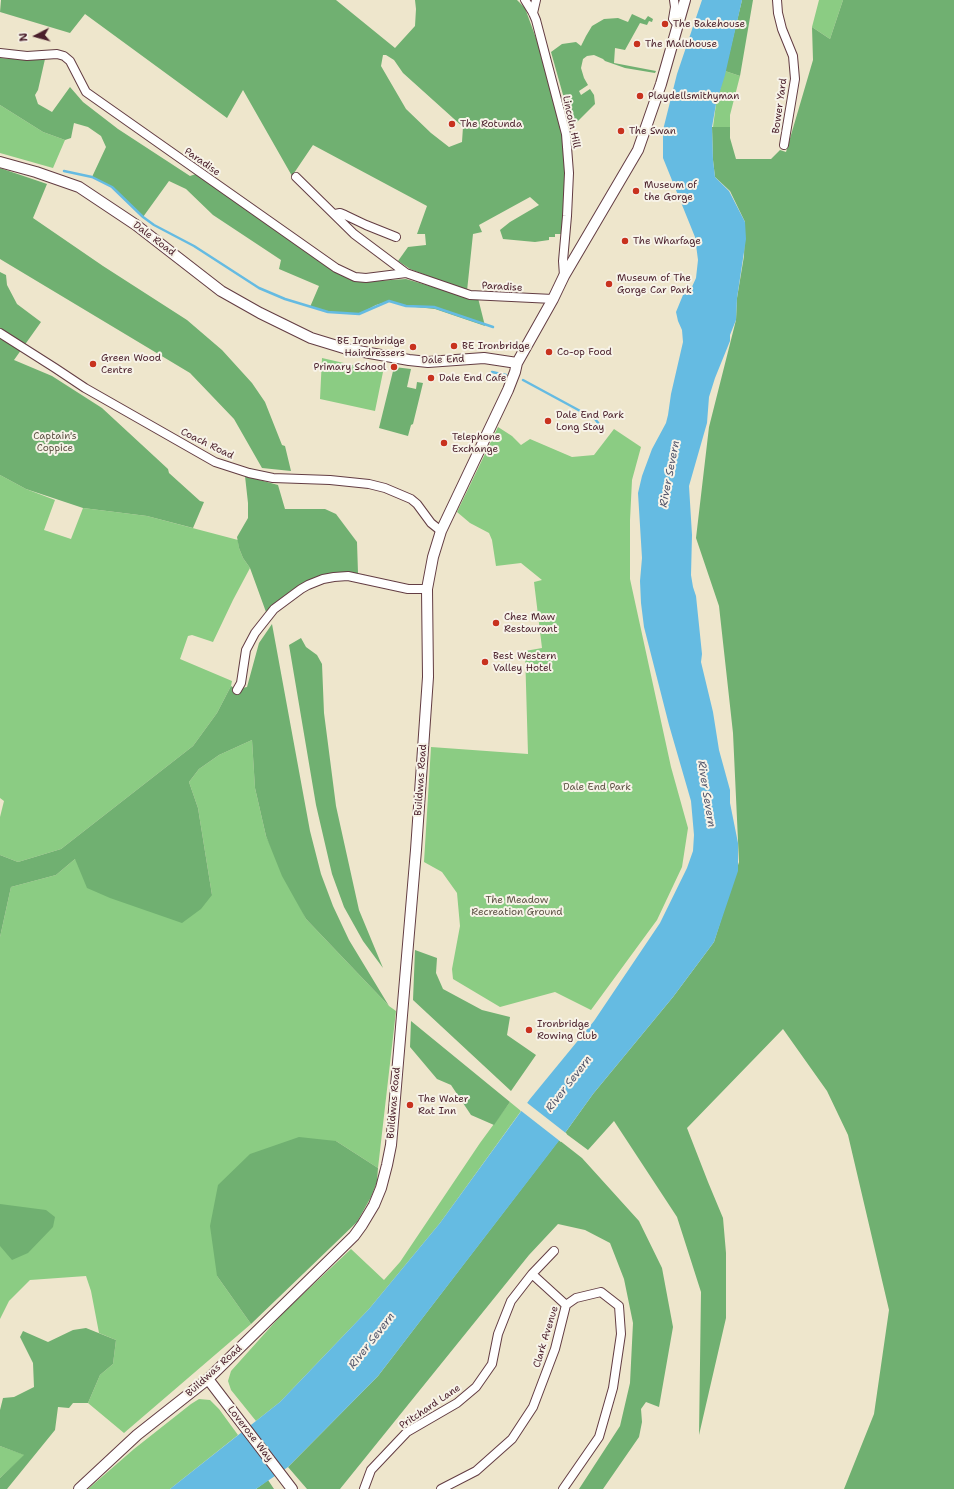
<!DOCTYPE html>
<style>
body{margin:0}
#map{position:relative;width:954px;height:1489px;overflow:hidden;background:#eee6cc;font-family:"Shantell Sans",sans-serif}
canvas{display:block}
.north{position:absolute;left:16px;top:16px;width:40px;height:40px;-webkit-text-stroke:3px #f7f3e8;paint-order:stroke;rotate:264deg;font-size:11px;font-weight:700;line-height:16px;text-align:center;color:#4a1f2b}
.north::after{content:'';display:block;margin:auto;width:14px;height:18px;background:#4a1f2b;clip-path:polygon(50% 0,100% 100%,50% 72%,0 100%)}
</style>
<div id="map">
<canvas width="954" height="1489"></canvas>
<div class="north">N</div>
</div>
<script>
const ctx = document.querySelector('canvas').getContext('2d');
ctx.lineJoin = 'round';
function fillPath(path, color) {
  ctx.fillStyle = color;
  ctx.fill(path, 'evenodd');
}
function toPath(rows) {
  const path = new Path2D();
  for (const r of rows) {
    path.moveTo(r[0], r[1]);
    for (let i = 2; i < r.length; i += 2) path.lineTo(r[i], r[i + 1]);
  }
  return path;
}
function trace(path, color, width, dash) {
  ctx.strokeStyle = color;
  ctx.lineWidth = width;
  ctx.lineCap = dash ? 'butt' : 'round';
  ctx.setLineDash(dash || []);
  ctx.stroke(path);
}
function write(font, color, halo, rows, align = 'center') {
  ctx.font = font + ' "Shantell Sans",sans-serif';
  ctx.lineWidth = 4;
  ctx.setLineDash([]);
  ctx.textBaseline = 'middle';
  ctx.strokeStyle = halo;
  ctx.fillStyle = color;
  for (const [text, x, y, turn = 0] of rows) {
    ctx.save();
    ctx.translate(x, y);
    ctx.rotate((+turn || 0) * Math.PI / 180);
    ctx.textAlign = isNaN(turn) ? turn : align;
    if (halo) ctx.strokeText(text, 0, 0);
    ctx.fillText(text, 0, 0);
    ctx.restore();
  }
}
fillPath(toPath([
 [819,0,843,0,830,39,812,27],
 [725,71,740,76,730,115,730,127,713,127,716,104],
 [0,105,43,132,65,140,53,168,0,153],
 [322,358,383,372,375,411,320,399],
 [498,427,512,436,521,445,530,439,572,457,594,455,614,429,641,447,632,480,630,520,630,579,671,767,688,828,682,867,657,920,591,1010,555,992,500,1007,453,979,452,969,460,926,457,893,442,872,424,862,431,747,528,754,525,651,542,648,534,582,542,580,521,563,496,566,492,540,489,533,470,523,457,512],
 [0,475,26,489,55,500,44,530,71,539,83,508,147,516,238,540,239,548,243,558,250,568,233,600,213,642,192,635,188,636,180,659,232,681,231,686,217,713,193,746,61,849,18,862,0,855,0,817,4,801,0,798],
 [252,740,255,788,266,836,306,919,389,1006,396,1011,378,1168,336,1141,217,1276,251,1324,124,1433,88,1403,100,1375,113,1364,116,1340,99,1333,91,1291,86,1276,30,1280,9,1301,0,1319,0,937,11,887,56,875,75,859,212,895,198,808,189,782,199,769,219,755],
 [510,1102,521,1111,440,1223,369,1309,280,1402,256,1421,231,1390,228,1381,231,1371,284,1312,351,1249,384,1280,400,1262,480,1143],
 [199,1399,210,1400,219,1409,238,1435,170,1489,88,1489,134,1449,191,1404],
 [0,1446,25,1455,0,1478]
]), '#8bcc83');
fillPath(toPath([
 [1,0,336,0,395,48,415,26,416,9,415,0,517,0,525,8,545,63,566,143,567,176,563,234,555,234,555,237,549,237,549,240,535,242,503,239,500,230,510,222,539,205,530,197,479,225,482,232,473,234,467,291,410,269,398,261,408,247,426,245,425,234,417,234,427,206,313,145,292,176,243,90,227,118,85,14,70,33,0,12],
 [383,55,386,55,394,60,403,73,463,127,462,142,449,147,431,133,406,109,381,66],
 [742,0,753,0,740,76,725,71],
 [843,0,954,0,954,1489,844,1489,874,1414,889,1310,848,1135,827,1091,783,1029,687,1128,708,1182,723,1218,726,1253,726,1318,699,1435,701,1292,677,1217,614,1121,588,1150,565,1133,593,1094,673,997,714,942,739,862,733,733,719,606,696,538,709,427,736,320,737,298,744,256,745,222,730,191,715,177,713,160,712,127,730,127,730,138,736,159,771,159,780,150,786,152,813,60,812,27,830,39],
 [632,14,645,20,648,16,653,19,652,22,649,21,647,25,640,23,625,50,615,48,614,63,656,71,655,73,625,68,605,61,603,59,594,55,587,56,583,59,581,68,584,78,588,85,579,91,581,95,590,89,594,95,595,104,572,127,551,52,562,44,576,42,581,46,586,36,592,26,604,19,618,18,628,22],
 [0,58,27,60,45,59,38,90,35,95,38,104,52,112,70,87,83,102,118,129,190,176,196,174,335,272,349,279,362,282,406,279,467,297,478,298,485,326,435,309,406,306,389,301,376,305,359,314,328,312,310,307,319,286,279,269,281,260,213,215,186,189,169,181,143,217,112,187,92,177,106,147,101,136,88,127,74,123,71,138,65,140,43,132,0,105],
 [0,168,47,184,33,218,103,266,187,320,222,350,252,383,265,402,282,445,285,446,291,471,262,468,234,419,190,373,0,259],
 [0,272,6,275,7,285,17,304,41,322,14,360,52,376,102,408,168,469,169,473,200,501,204,502,193,528,147,516,83,508,26,489,0,475],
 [394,367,411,369,407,387,416,389,417,382,423,383,413,424,411,425,408,436,379,428],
 [245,476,278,485,285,509,325,509,336,514,357,542,358,573,339,573,317,578,292,590,271,606,266,612,250,568,243,558,239,548,237,537,248,518,248,503],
 [272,624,310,831,321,874,333,906,349,940,389,1006,306,919,282,876,266,836,255,788,252,740,219,755,199,769,189,782,198,808,212,895,201,909,182,923,110,898,87,888,75,859,56,875,11,887,0,937,0,855,18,862,61,849,193,746,217,713,231,686,237,690,242,688,247,687,259,643],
 [301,638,306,647,317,655,322,664,324,713,336,806,359,910,383,968,363,941,344,907,332,874,316,805,289,645],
 [415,950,437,958,436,973,443,989,482,1010,510,1017,507,1035,536,1055,511,1091,413,1000],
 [411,1021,510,1102,494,1125,471,1115,451,1085,437,1079,410,1047],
 [299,1137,336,1141,378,1168,377,1182,371,1197,357,1222,251,1324,217,1276,210,1226,218,1185,250,1154],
 [559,1140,582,1158,639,1221,662,1268,673,1327,659,1407,646,1402,641,1409,642,1422,639,1437,603,1489,579,1489,620,1426,630,1383,633,1323,624,1279,610,1243,585,1230,558,1224,529,1255,340,1489,307,1489,288,1467,378,1376],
 [0,1204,46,1210,55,1217,53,1227,28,1253,12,1260,0,1246],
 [86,1328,116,1340,113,1364,100,1375,88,1403,73,1403,69,1408,58,1407,55,1430,7,1489,0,1489,0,1478,24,1455,0,1446,0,1410,3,1398,14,1397,34,1387,33,1363,20,1337,23,1331,48,1342,73,1330],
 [268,1480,274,1489,256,1489]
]), '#70b071');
fillPath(toPath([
 [702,0,742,0,725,75,716,104,712,127,713,160,715,177,729,191,745,222,746,239,737,298,736,320,730,335,730,341,715,378,709,397,707,423,689,486,692,535,691,575,693,587,696,596,702,654,701,662,713,712,719,750,730,790,730,803,738,843,738,871,714,942,673,997,593,1094,565,1133,378,1376,288,1467,256,1489,170,1489,280,1402,369,1309,440,1223,530,1099,594,1021,660,923,687,868,693,851,694,835,691,801,669,725,644,627,641,603,640,581,642,558,638,493,642,476,652,449,666,423,668,415,671,394,683,342,682,330,678,321,676,312,683,295,691,289,696,278,698,260,695,237,663,158,663,130,677,74]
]), '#65bbe2');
fillPath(toPath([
 [526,1102,567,1134,561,1142,520,1110]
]), '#eee6cc');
trace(toPath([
 [64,171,92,177,112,187,143,217,154,225,194,246,259,288,285,299,328,312,359,314,389,301,406,306,434,307,493,327],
 [492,372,506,375],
 [523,380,595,419,599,424]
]), '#65bbe2', 2.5);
const minor = toPath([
 [525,0,533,13,536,20,566,134,569,173,567,216,563,261,564,276],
 [674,0,675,7,673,19,678,25],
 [777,0,778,13,782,29,793,56,795,79,784,145],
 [533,13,536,0],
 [0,53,27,56,57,54,64,56,70,61,86,92,336,268,355,277,366,278,406,273],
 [296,177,354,234,406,273,470,295,553,299],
 [335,214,340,213,345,215,366,225,396,237],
 [0,333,55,368,85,388,215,462,249,473,273,478,330,480,369,484,385,488,411,499,417,504,431,523,441,531],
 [237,690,241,683,246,650,255,633,274,609,301,589,308,585,323,579,334,577,348,576,408,589,427,589],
 [532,1274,566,1305],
 [364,1489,371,1470,407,1432,457,1403,476,1387,492,1364,498,1334,511,1301,532,1274,554,1251],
 [441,1489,476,1471,512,1439,533,1407,555,1349,566,1305,576,1298,601,1292,619,1306,621,1334,613,1388,599,1437,563,1489]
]);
const tertiary = toPath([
 [0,162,36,172,79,187,136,225,221,291,260,313,311,338,347,349,409,360,428,362,484,358,517,363],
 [208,1379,292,1489],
 [79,1489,137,1435,208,1379,354,1236,362,1225,374,1205,381,1188,387,1165,391,1145,416,850,428,677,427,589,433,557,441,531,508,390,515,372,517,363,553,299,564,276,638,150,661,84,685,0]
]);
trace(minor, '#633d43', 10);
trace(tertiary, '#633d43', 12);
trace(minor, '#fff', 8);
trace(tertiary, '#fff', 10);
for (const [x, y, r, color] of [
 [665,24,4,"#c8321e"],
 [637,44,4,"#c8321e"],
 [640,96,4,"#c8321e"],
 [452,124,4,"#c8321e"],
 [621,131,4,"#c8321e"],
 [636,191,4,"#c8321e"],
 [625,241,4,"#c8321e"],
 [609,284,4,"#c8321e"],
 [454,346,4,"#c8321e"],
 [413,347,4,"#c8321e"],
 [549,352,4,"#c8321e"],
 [93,364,4,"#c8321e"],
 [394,367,4,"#c8321e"],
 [431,378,4,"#c8321e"],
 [548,421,4,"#c8321e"],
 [444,443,4,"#c8321e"],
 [496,623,4,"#c8321e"],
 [485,662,4,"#c8321e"],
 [529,1030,4,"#c8321e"],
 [410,1105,4,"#c8321e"]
]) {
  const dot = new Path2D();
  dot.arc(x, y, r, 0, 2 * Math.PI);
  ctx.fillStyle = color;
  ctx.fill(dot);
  trace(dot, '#f7f3e8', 1.5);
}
write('10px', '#4a1f2b', '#f7f3e8', [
 ["The Bakehouse",673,24],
 ["The Malthouse",645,44],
 ["Playdellsmithyman",648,96],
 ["The Rotunda",460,124],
 ["The Swan",629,131],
 ["Museum of",644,185],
 ["the Gorge",644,197],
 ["The Wharfage",633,241],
 ["Museum of The",617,278],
 ["Gorge Car Park",617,290],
 ["BE Ironbridge",405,341,"right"],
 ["Hairdressers",405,353,"right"],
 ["BE Ironbridge",462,346],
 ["Co-op Food",557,352],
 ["Green Wood",101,358],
 ["Centre",101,370],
 ["Primary School",386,367,"right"],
 ["Dale End Cafe",439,378],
 ["Dale End Park",556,415],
 ["Long Stay",556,427],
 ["Telephone",452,437],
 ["Exchange",452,449],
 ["Chez Maw",504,617],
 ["Restaurant",504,629],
 ["Best Western",493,656],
 ["Valley Hotel",493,668],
 ["Ironbridge",537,1024],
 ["Rowing Club",537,1036],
 ["The Water",418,1099],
 ["Rat Inn",418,1111]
], 'left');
write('10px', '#4a1f2b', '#f7f3e8', [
 ["Bower Yard",780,106,-82],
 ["Lincoln Hill",571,122,78],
 ["Paradise",202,162,35],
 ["Dale Road",154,239,37],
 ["Paradise",502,287,3],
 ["Dale End",443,360,-2],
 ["Coach Road",207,444,26],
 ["Buildwas Road",421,780,-86],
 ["Buildwas Road",394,1103,-85],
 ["Clark Avenue",546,1337,-73],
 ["Buildwas Road",214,1371,-42],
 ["Pritchard Lane",430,1407,-34],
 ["Loverose Way",250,1434,52]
]);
write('10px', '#5e5345', '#f7f3e8', [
 ["Captain's",55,436],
 ["Coppice",55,448],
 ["Dale End Park",597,787],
 ["The Meadow",517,900],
 ["Recreation Ground",517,912]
]);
write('italic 11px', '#53566b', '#f7f3e8', [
 ["River Severn",670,474,-79],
 ["River Severn",706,794,81],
 ["River Severn",569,1084,-52],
 ["River Severn",372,1341,-52]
]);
</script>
